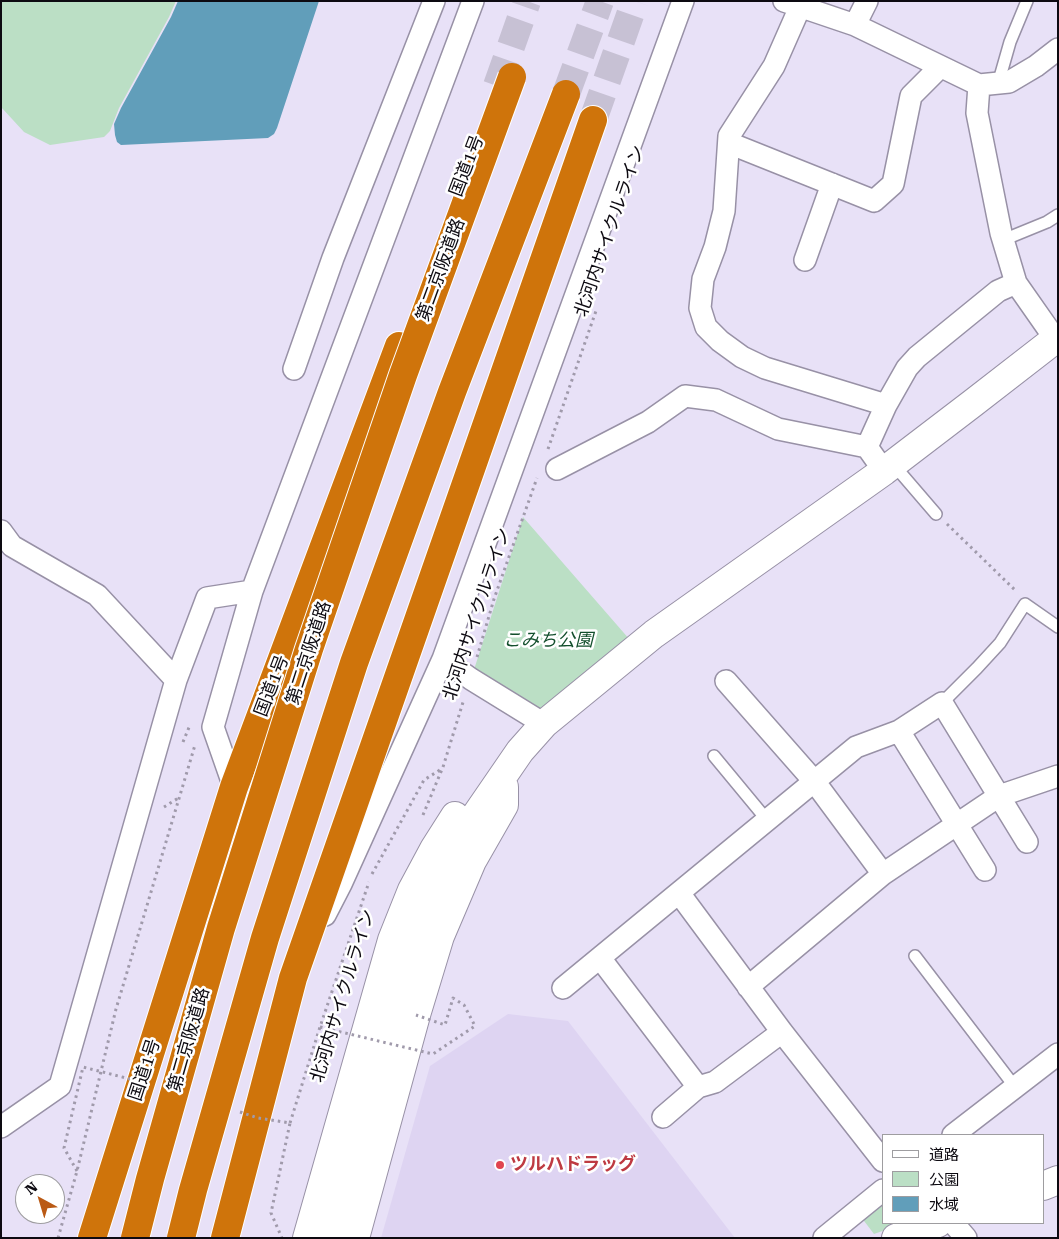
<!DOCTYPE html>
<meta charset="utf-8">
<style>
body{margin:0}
#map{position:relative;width:1059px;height:1239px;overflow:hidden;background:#e8e1f7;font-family:"Roboto Serif","Noto Sans JP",serif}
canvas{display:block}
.frame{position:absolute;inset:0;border:2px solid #0d0a11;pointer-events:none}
.legend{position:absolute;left:882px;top:1134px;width:162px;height:90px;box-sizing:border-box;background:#fff;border:1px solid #9e9da0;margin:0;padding:6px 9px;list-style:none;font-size:15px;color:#0d0a11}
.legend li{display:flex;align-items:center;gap:10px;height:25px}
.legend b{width:25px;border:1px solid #9e9da0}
.north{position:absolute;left:15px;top:1174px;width:50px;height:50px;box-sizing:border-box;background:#fff;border:1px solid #9e9da0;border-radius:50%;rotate:321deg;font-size:14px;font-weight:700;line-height:20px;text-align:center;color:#0d0a11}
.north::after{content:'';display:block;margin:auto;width:18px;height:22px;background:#ba5a15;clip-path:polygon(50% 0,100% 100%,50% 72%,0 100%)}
</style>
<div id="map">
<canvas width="1059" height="1239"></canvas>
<div class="frame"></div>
<ul class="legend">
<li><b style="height:6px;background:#fff"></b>道路</li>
<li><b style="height:14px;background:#bbdfc5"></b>公園</li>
<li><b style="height:14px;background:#619eba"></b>水域</li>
</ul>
<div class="north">N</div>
</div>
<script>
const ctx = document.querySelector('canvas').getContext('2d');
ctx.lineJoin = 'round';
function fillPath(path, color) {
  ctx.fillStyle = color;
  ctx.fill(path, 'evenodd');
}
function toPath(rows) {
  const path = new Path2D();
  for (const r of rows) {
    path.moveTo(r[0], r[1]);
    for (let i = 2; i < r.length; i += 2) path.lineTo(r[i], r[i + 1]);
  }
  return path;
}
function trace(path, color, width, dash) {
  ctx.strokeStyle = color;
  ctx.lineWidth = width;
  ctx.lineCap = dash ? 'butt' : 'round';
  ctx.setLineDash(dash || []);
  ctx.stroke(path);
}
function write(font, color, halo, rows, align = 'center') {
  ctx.font = font + ' "Roboto Serif","Noto Sans JP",serif';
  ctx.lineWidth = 5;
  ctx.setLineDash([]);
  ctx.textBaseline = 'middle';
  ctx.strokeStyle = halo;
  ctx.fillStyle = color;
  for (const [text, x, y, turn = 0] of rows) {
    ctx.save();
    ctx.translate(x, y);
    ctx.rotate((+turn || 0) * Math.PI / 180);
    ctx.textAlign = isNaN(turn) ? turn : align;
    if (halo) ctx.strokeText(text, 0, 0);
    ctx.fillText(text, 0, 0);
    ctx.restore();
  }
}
fillPath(toPath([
 [508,1014,568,1021,735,1238,381,1238,430,1066]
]), '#ded4f2');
fillPath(toPath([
 [1,1,176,1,169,17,119,108,110,131,104,137,50,145,24,132,1,107],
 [523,517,637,648,544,724,471,679],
 [883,1200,883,1223,905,1223,874,1234,861,1217]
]), '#bbdfc5');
fillPath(toPath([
 [178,1,319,1,277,128,274,134,268,138,121,145,117,142,115,135,114,124,121,108,171,17]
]), '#619eba');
trace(toPath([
 [497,86,527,1],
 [566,94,600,1],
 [593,120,635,1]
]), '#c7c1d4', 28, [28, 14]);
const lane = toPath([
 [998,84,1010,42,1027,1],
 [1003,240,1047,222,1058,215],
 [893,464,936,514],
 [942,703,977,668,1000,643,1025,604,1058,627],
 [714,756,767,820],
 [915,956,1015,1087]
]);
const street = toPath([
 [784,1,855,25,979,85,1009,82,1036,66,1058,49],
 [800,7,774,66,729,136,724,211,715,247,703,279,700,308,706,327,720,341,742,357,765,368,886,405],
 [855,25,867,1],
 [979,85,977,113,1001,233,1016,283,1058,343],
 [729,143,874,201,893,184,911,96,940,67],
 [805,260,832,184],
 [294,369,333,258,434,1],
 [557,469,648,422,685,396,716,400,778,429,867,447],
 [884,471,867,447,886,405,907,368,917,357,998,291,1016,283],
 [1,531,12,546,97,595,176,680],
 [443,659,471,679,544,724],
 [726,681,814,781,883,874],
 [899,731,985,870],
 [234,787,213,727,252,591,473,1],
 [679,893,782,1032,883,1161],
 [325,915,341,884,443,659,683,1],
 [600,958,698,1087],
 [748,987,883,874,999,796,1058,776],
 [563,988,856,747,899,731,942,703,1027,842],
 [663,1117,698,1087,715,1082,782,1032],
 [1,1127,60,1086,176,680,207,598,252,591],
 [953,1135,1058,1054],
 [953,1223,966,1238],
 [824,1238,883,1190]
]);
const secondary = toPath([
 [1043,1186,1058,1180],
 [307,1238,392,940,412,890,434,849,455,816],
 [330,1238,380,1060,419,930,463,834,520,751,544,724,654,634,884,471,973,403,1058,337],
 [355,1238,416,1015,440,936,472,861,504,805,504,787],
 [896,1238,938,1223]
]);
const highway = toPath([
 [92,1238,234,787,399,346],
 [225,1238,293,978,593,120]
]);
trace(lane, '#9891a6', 14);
trace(street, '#9891a6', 24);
trace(secondary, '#9891a6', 30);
trace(highway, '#fff', 30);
trace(toPath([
 [548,449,597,308],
 [947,524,1016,591],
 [477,657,494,599,537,478],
 [183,742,190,725],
 [164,807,180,797],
 [423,815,443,767,464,699],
 [372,874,424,780,443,768],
 [290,1123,320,1027,369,882],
 [58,1238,77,1171,116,1009,195,745]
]), '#a09aab', 3, [2.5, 4]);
trace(lane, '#fff', 11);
trace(street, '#fff', 21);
trace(secondary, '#fff', 28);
trace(highway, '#cf740b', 28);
const highwayBridge = toPath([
 [135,1238,150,1179,221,928,309,649,403,375,512,77],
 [181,1238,193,1190,265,938,354,663,452,392,566,94]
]);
trace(highwayBridge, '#fff', 30, []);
trace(toPath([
 [320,1027,433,1054,475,1026,464,1005,453,998,445,1025,416,1015],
 [240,1112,258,1118,290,1123,271,1213,282,1238],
 [77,1171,64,1148,83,1067,126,1078,150,1085]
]), '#a09aab', 3, [2.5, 4]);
trace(highwayBridge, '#cf740b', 28);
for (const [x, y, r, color] of [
 [500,1165,5,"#e0444e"]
]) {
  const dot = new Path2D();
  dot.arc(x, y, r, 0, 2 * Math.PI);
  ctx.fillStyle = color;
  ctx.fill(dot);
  trace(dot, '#fff', 2);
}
write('18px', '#0d0a11', '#fff', [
 ["国道1号",467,166,-69],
 ["北河内サイクルライン",610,231,-71],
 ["第二京阪道路",441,270,-70],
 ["北河内サイクルライン",477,614,-72],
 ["第二京阪道路",309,653,-72],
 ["国道1号",272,686,-69],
 ["北河内サイクルライン",343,996,-73],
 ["第二京阪道路",189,1040,-74],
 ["国道1号",145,1070,-72]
]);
write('italic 18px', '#134f2d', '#fff', [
 ["こみち公園",548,641]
]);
write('bold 18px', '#be3a42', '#fff', [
 ["ツルハドラッグ",510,1165]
], 'left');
</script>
